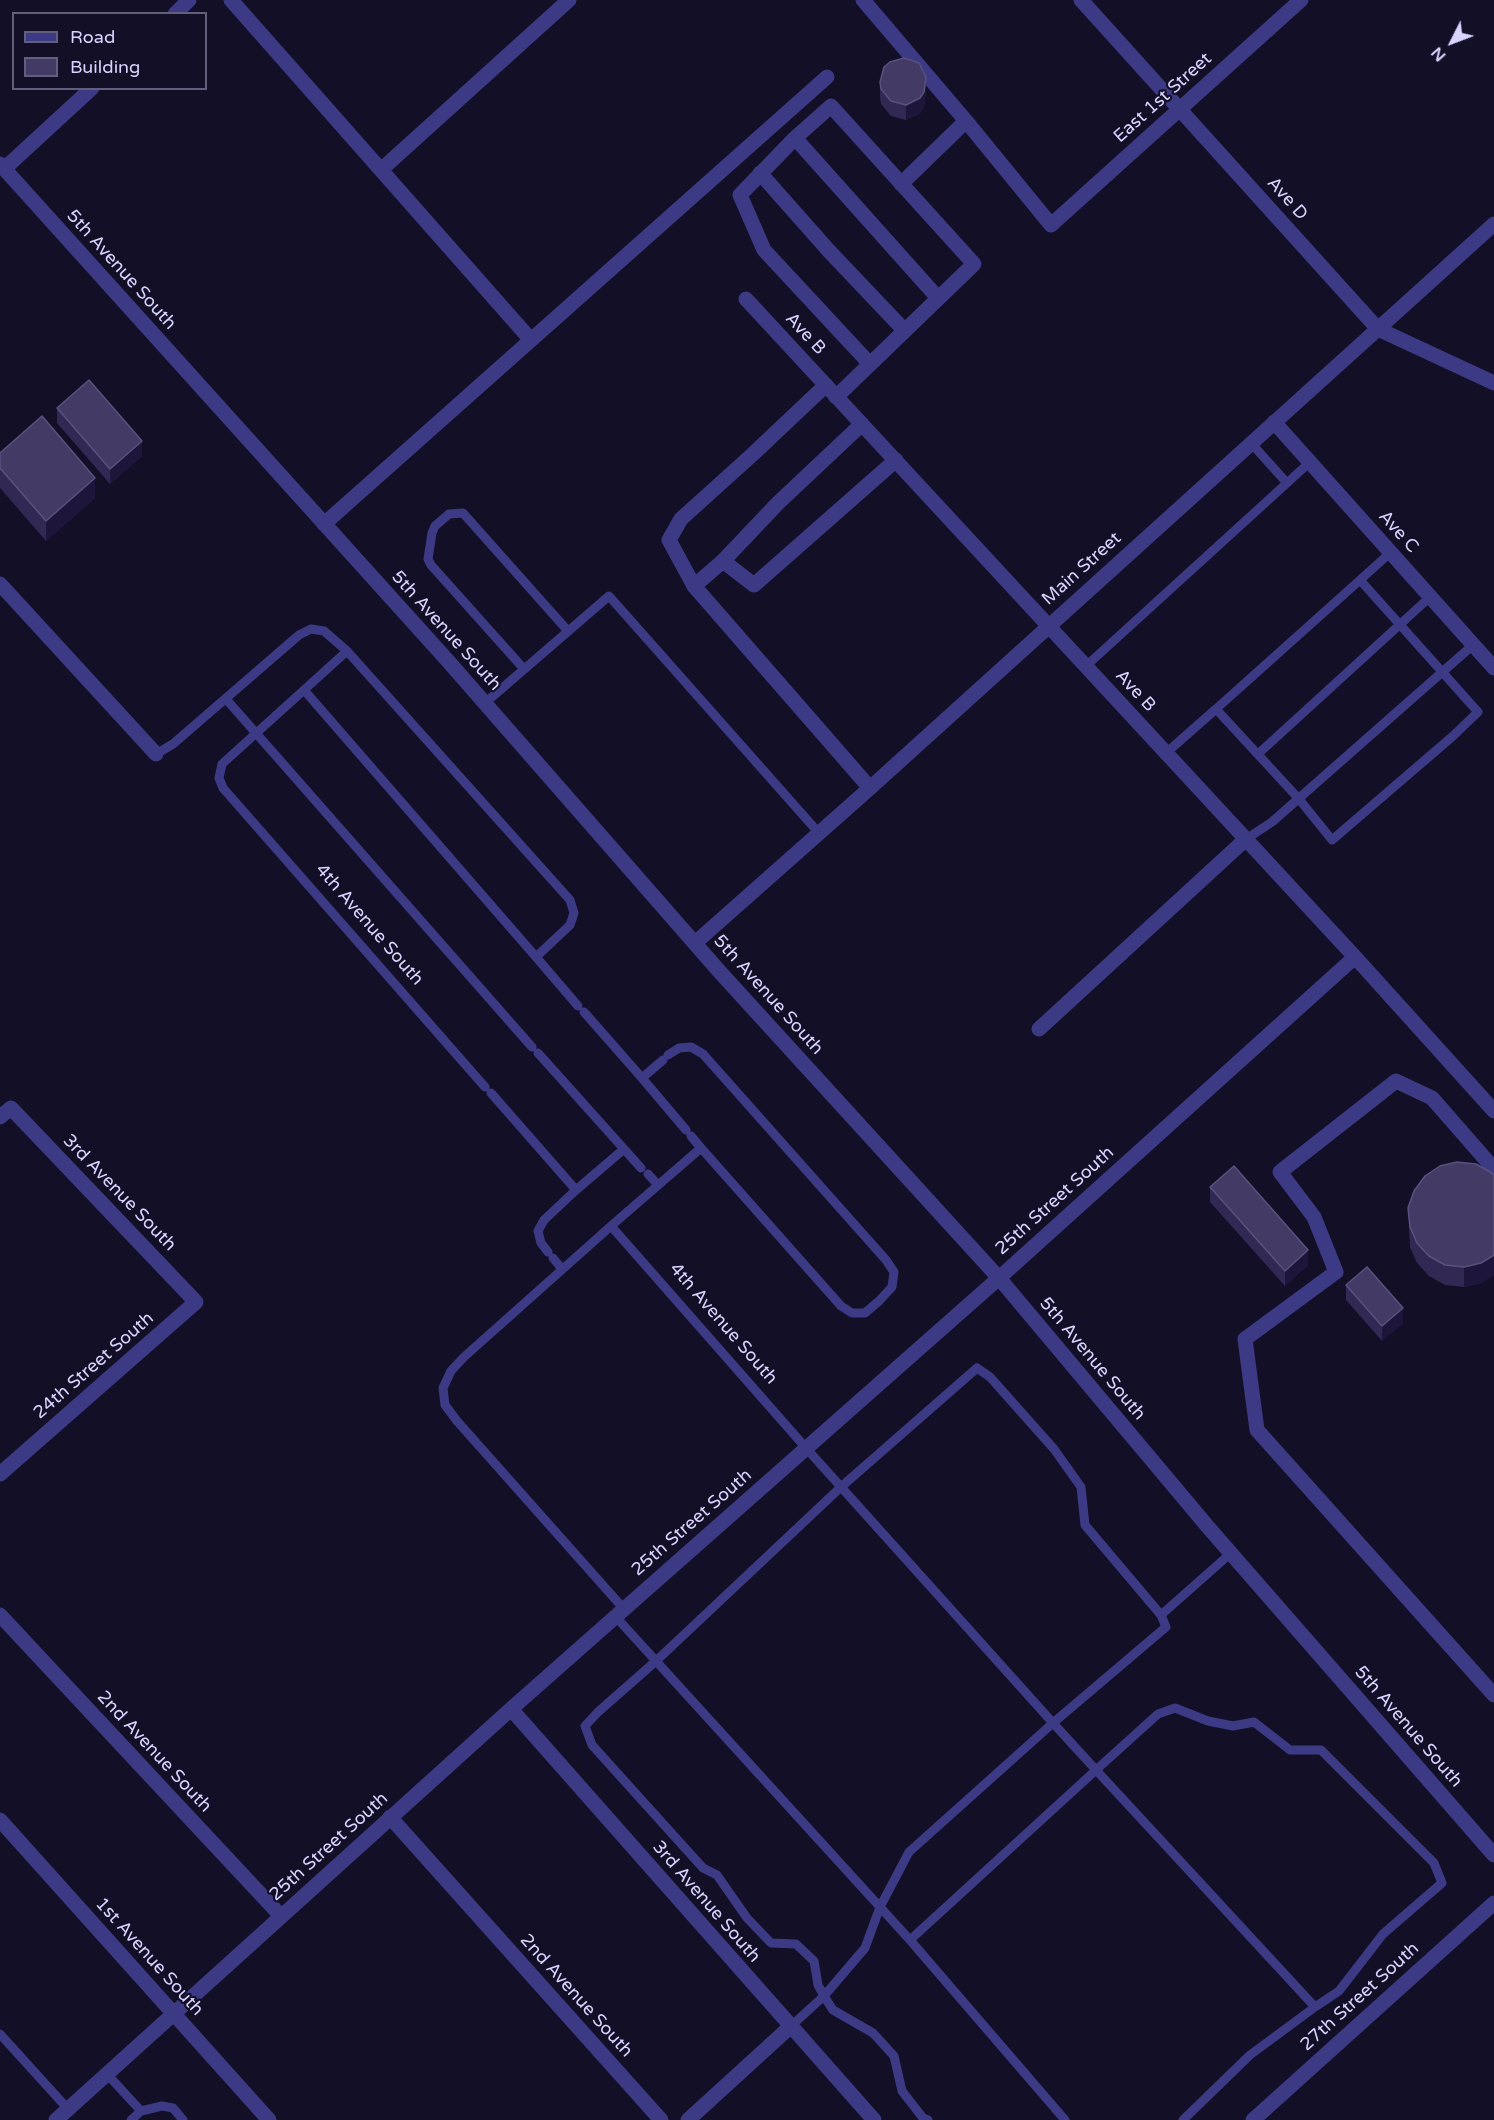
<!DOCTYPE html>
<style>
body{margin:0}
#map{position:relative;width:1494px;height:2120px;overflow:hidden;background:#130f26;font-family:"Varela Round",sans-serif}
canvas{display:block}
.legend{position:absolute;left:12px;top:12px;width:195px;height:78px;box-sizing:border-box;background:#130f26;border:2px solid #625e7d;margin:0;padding:8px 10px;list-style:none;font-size:18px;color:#d9d4ff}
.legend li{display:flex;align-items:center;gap:12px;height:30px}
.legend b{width:30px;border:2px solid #625e7d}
.north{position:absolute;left:1422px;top:12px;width:60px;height:60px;-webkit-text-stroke:4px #130f26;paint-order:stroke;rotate:228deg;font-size:16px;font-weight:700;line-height:24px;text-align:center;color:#d9d4ff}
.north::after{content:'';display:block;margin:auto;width:21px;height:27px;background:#d9d4ff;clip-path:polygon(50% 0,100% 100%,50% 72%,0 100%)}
</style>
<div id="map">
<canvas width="1494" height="2120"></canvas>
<ul class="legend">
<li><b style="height:8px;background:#3d3a85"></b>Road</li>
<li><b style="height:16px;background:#433a66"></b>Building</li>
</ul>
<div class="north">N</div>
</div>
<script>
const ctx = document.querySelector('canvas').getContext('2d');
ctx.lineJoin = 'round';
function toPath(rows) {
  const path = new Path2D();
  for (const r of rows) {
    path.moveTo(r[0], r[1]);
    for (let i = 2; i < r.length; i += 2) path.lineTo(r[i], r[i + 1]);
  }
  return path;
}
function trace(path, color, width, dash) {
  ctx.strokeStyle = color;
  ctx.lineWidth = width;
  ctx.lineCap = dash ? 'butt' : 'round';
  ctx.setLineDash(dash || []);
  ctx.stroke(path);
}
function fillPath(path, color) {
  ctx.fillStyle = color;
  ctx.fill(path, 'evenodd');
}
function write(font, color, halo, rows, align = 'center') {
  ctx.font = font + ' "Varela Round",sans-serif';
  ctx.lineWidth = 4.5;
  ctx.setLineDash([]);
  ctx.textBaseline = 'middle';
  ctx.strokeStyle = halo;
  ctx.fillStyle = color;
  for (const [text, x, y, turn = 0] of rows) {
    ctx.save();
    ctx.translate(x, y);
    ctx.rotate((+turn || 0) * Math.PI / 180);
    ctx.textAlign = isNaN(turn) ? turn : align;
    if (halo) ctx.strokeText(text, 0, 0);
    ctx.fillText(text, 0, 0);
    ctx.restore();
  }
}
trace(toPath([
 [1287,483,1310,462],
 [1360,580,1391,552],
 [1086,666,1287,483,1251,443],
 [524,669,431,565,428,559,432,533,435,526,449,514,463,513,568,631],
 [304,690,222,764,219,778,223,788,485,1087],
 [226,699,532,1047],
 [485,703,609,596,818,832],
 [1166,753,1216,709,1299,799,1332,840,1453,736,1478,712,1360,580,1216,709],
 [156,754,173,744,299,635,311,629,324,631,347,651],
 [1258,754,1430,597],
 [1246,839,1272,822,1473,645],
 [536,957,570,925,574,913,570,900,347,651,304,690,536,957,578,1006],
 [584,1012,642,1078],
 [538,1053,624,1149],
 [663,1060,642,1078,686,1130],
 [491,1093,576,1190],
 [691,1136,701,1148],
 [648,1174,658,1185],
 [611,1226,806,1448,1053,1723,1096,1770,1315,2007,1339,1991,1383,1934,1442,1883,1434,1863,1321,1750,1290,1750,1254,1722,1233,1726,1208,1721,1175,1708,1158,1714,1096,1770,910,1940,615,1616],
 [548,1252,541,1243,538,1231,544,1220,576,1190,624,1149,641,1168],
 [553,1258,562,1269],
 [624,1609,457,1421,445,1405,443,1388,451,1371,464,1357,611,1226,701,1148,841,1306,852,1313,865,1313,879,1301,892,1287,894,1272,886,1260,703,1054,691,1047,679,1048,668,1055],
 [1161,1615,1231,1553],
 [910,1940,1065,2120],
 [790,2027,824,1996,865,1948,880,1907,909,1852,1053,1723,1166,1627,1161,1615,1085,1525,1081,1487,1054,1449,990,1377,977,1368,841,1487,656,1661,598,1712,585,1726,592,1745,703,1868,717,1875,747,1918,771,1943,796,1944,814,1961,818,1985,824,1996,833,2010,873,2033,894,2056,902,2091,923,2118,928,2120],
 [0,2034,68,2109],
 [106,2073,141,2111],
 [131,2120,141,2111,162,2106,173,2108,183,2120],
 [1183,2120,1250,2055,1315,2007]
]), '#3d3a85', 9);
trace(toPath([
 [231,0,531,340],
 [863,0,966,121],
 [1081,0,1378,329,1494,383],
 [175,14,189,0],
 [795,138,740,195,764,250,870,364],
 [0,164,448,661,719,971,999,1278,1208,1527,1494,1855],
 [4,169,92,88],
 [382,169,569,0],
 [760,173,829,251,904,330],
 [901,184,966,121,1051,225,1301,0],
 [746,299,1355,957,1494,1111],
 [836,397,974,264,831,106,795,138,938,298],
 [1274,422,1494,668],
 [862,424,778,503,723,561,694,586,870,788],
 [324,524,827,77],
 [723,561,754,585,896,460],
 [0,584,156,754],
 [694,586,669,540,681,519,753,454,826,385],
 [695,943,870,788,1494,224],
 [1039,1029,1246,839],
 [0,1117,11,1108,196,1302,0,1474],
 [1494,1169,1432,1098,1396,1081,1280,1172,1314,1217,1336,1272,1245,1339,1257,1430,1494,1695],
 [0,1615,281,1916],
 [511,1709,874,2120],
 [390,1817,661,2120],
 [0,1820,269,2120],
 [56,2120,511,1709,999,1278,1355,957],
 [688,2120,790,2027],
 [1253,2120,1494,1903]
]), '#3d3a85', 15);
fillPath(toPath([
 [880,82,926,92,924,107,920,113,906,120,891,116,881,104,880,97],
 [57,408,142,456,110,484,57,423],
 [0,453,95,498,46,541,0,488],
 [1494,1175,1494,1275,1481,1283,1464,1287,1445,1285,1429,1276,1417,1263,1410,1247,1408,1208],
 [1210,1187,1308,1265,1285,1286,1210,1202],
 [1346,1285,1403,1323,1382,1341,1346,1300]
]), '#312854');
fillPath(toPath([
 [926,77,926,92,924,107,920,113,906,120,906,105],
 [142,441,142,456,110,484,110,469],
 [95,478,95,498,46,541,46,521],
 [1308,1250,1308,1265,1285,1286,1285,1271],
 [1494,1255,1494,1275,1481,1283,1464,1287,1464,1267],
 [1403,1308,1403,1323,1382,1341,1382,1326]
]), '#1d163a');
const building = toPath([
 [904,58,919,63,926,77,924,92,920,98,906,105,891,101,881,89,880,82,884,67,890,62,904,58],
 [89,380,142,441,110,469,57,408,89,380],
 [42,416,95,478,46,521,0,468,0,453,42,416],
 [1457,1162,1476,1164,1492,1173,1494,1175,1494,1255,1481,1263,1464,1267,1445,1265,1429,1256,1417,1243,1410,1227,1408,1208,1414,1191,1425,1176,1440,1166,1457,1162],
 [1234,1166,1308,1250,1285,1271,1210,1187,1234,1166],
 [1367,1267,1403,1308,1382,1326,1346,1285,1367,1267]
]);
fillPath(building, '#433a66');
trace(building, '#5a527e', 1.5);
write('18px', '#d9d4ff', '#130f26', [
 ["East 1st Street",1163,98,-42],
 ["Ave D",1287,199,48],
 ["5th Avenue South",121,270,48],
 ["Ave B",805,334,47],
 ["Ave C",1398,532,48],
 ["Main Street",1082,569,-42],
 ["5th Avenue South",446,631,48],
 ["Ave B",1135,691,47],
 ["4th Avenue South",369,925,49],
 ["5th Avenue South",768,995,48],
 ["3rd Avenue South",119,1193,46],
 ["25th Street South",1055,1201,-42],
 ["4th Avenue South",723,1324,49],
 ["5th Avenue South",1092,1359,50],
 ["24th Street South",94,1366,-41],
 ["25th Street South",692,1523,-41],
 ["5th Avenue South",1408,1727,49],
 ["2nd Avenue South",154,1752,47],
 ["25th Street South",329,1847,-42],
 ["3rd Avenue South",706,1902,49],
 ["1st Avenue South",149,1957,48],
 ["2nd Avenue South",576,1996,48],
 ["27th Street South",1360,1997,-42]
]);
</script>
